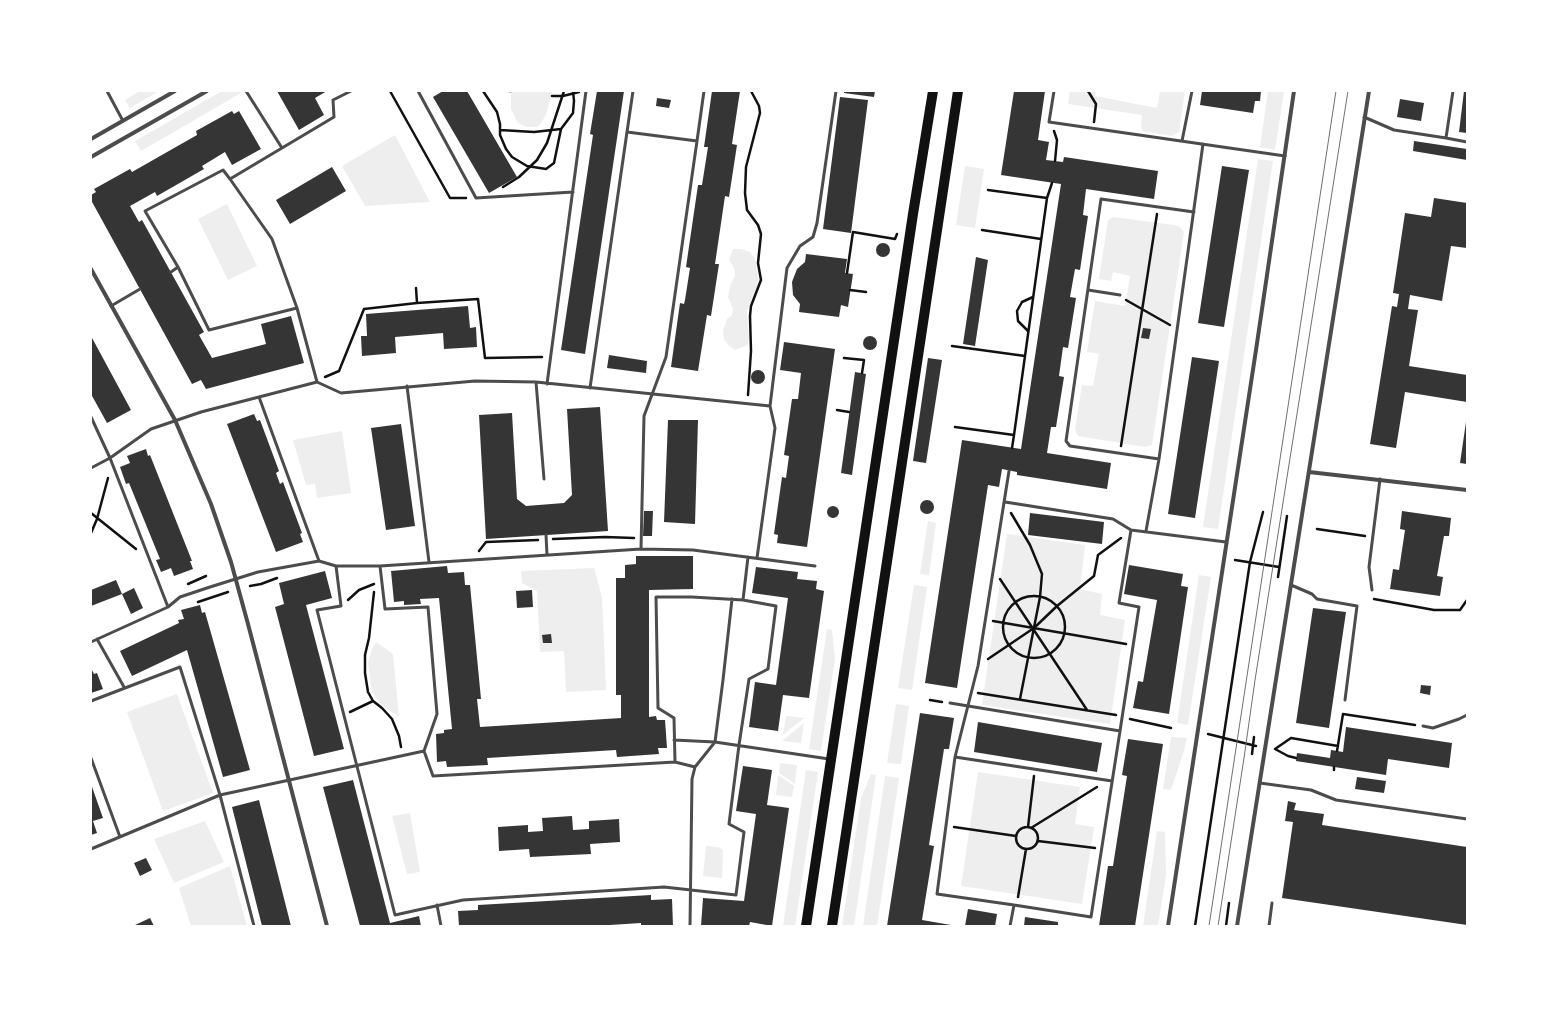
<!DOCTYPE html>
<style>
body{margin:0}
#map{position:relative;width:1558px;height:1017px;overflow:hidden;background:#fff;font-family:"IBM Plex Serif",serif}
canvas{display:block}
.frame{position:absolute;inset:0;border:92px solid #fff;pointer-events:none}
</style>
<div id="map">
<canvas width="1558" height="1017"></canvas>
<div class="frame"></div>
</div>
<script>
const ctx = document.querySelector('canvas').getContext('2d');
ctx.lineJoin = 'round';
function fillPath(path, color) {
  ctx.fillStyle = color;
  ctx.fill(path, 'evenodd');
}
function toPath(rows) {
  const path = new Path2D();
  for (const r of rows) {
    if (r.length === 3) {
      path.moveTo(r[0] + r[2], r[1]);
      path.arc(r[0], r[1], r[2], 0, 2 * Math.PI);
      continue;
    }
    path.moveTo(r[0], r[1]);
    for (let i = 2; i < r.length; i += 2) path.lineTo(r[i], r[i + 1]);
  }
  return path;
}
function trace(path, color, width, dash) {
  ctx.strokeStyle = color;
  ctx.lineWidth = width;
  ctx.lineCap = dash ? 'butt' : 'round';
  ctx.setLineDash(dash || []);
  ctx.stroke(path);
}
fillPath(toPath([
 [140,91,159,91,130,108,125,100],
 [222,91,240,91,241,93,141,151,135,141],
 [511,91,553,91,546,114,542,122,537,127,527,127,518,123,511,109],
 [1070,91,1096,91,1095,96,1157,108,1160,91,1185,91,1179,132,1172,136,1142,131,1141,124,1142,115,1068,104],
 [1268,91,1284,91,1275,150,1260,147],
 [395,135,430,202,365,206,342,166],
 [1258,159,1273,161,1218,529,1203,527],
 [965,166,984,169,975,228,956,225],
 [227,204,257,266,228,280,198,219],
 [1113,217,1174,225,1180,227,1184,232,1152,445,1145,447,1078,436,1075,430,1082,385,1093,386,1099,354,1087,352,1095,301,1125,306,1130,276,1113,272,1111,281,1099,279,1108,220],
 [733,249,741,249,750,252,755,258,759,281,747,311,749,336,748,343,746,346,735,350,728,345,724,339,723,330,727,319,732,315,733,309,728,297,730,286,735,276,735,270,729,260],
 [342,431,351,493,317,498,315,484,306,485,293,440],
 [928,521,936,523,929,575,920,574],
 [1007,534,1085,545,1080,589,1102,594,1100,615,1125,620,1110,724,982,705],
 [594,568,602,597,606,690,566,692,564,651,540,652,537,591,522,583,521,571],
 [1199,575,1211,577,1188,725,1177,723],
 [914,585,927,587,912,690,898,688],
 [827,629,832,630,835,659,821,751,809,749],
 [376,642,393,654,399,717,382,705,372,693,368,663,372,649],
 [177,694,213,793,163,811,127,712],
 [896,704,909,706,901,764,887,763],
 [786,716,804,718,783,735],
 [804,723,801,743,782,741],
 [1171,737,1187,738,1184,751,1171,790,1163,789],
 [780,763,797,765,795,784,779,773],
 [806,770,818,772,795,926,783,926],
 [978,772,1080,787,1075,824,1094,827,1082,904,961,886],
 [871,774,876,775,854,926,842,926,861,798],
 [778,775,794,786,792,797,776,795],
 [885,776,899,778,877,926,863,926],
 [410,813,420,872,407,874,392,816],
 [205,821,224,862,174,883,154,839],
 [1157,831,1165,832,1166,875,1158,926,1143,926],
 [706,846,718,847,723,850,722,878,703,876],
 [230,866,247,926,191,926,179,888]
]), '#eee');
fillPath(toPath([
 [277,91,327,91,315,98,324,115,299,130],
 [443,91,467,91,517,177,489,193,433,97],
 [597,91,624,91,585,354,561,350,593,135,590,134],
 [712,91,740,91,732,144,737,145,729,197,725,196,715,264,719,264,711,316,707,315,698,371,671,367,680,303,684,304,685,300,690,268,686,267,698,185,702,185,708,147,704,147],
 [844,91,875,91,874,97,844,93],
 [1014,91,1045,91,1038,140,1049,142,1046,160,1063,162,1064,157,1158,171,1154,199,1086,189,1083,215,1088,216,1080,270,1075,269,1070,297,1076,298,1068,348,1063,347,1059,376,1064,377,1056,427,1051,427,1047,453,1111,463,1107,489,1017,475,1017,472,1002,469,999,487,988,485,957,688,925,683,962,440,1021,449,1061,184,1001,175],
 [1202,91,1261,91,1260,101,1255,101,1253,113,1200,105],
 [1464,91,1467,91,1467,133,1459,132],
 [840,97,868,100,851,233,823,229],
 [657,98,671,100,669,108,656,106],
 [1400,99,1424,103,1421,121,1397,117],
 [232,111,234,114,239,111,261,149,232,165,225,152,202,166,204,169,157,196,155,192,130,206,139,222,142,220,204,332,199,335,212,358,266,344,261,324,291,316,304,363,206,389,201,380,192,384,91,200,91,195,96,192,94,189,130,169,132,172,197,135,196,131],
 [1414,141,1467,149,1467,160,1413,151],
 [1222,166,1249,170,1224,327,1198,323],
 [332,167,346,191,290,224,276,200],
 [1434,198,1467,203,1467,248,1451,246,1442,301,1410,295,1408,309,1418,310,1409,366,1467,375,1467,402,1405,392,1396,448,1370,444,1392,306,1397,307,1399,294,1393,293,1405,213,1431,217],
 [883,250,7],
 [806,254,847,259,845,273,853,274,848,307,841,305,839,317,799,312,800,304,793,295,792,282,797,269,805,262],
 [976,257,988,260,975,346,963,344],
 [468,306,470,328,476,327,477,347,444,349,443,333,395,337,396,353,362,356,361,336,367,336,366,314],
 [1143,328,1151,329,1149,339,1141,338],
 [870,343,7],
 [91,336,131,410,107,423,91,394],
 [784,342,835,349,807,547,777,543,778,535,774,534,782,477,786,478,789,456,784,455,792,399,798,399,801,373,780,370],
 [609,355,647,361,646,373,607,368],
 [1192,357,1219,361,1195,518,1168,514],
 [928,358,942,360,926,463,913,461],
 [758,377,7],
 [855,372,866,374,852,475,841,473],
 [600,407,608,531,486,539,479,415,512,413,517,499,526,506,564,503,572,495,567,409],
 [254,414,257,421,260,420,279,471,276,473,280,484,283,482,302,533,300,534,303,542,276,552,227,424],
 [668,420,698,420,695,524,664,522],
 [1466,422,1467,422,1467,464,1460,463],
 [401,424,415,526,386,530,371,428],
 [146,449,148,456,150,455,192,561,190,561,193,569,174,576,171,568,161,572,156,560,160,559,129,483,126,484,120,467,130,463,127,456],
 [927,507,7],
 [833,512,6],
 [644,511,653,511,652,536,643,536],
 [1402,511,1451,518,1449,536,1444,536,1437,576,1443,577,1440,596,1390,589,1393,569,1399,570,1405,530,1400,529],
 [1030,513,1104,522,1102,544,1028,535],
 [636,556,693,556,693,589,649,590,649,717,656,716,657,720,665,720,667,748,658,748,659,754,617,757,616,750,487,758,488,765,447,767,446,761,437,762,436,734,444,733,444,730,452,729,439,598,420,599,421,604,404,605,404,601,394,602,391,571,447,566,448,573,464,572,465,585,470,585,481,699,477,699,480,727,621,718,621,695,616,695,616,578,625,578,625,565,636,564],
 [1129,565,1183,574,1181,586,1188,587,1169,714,1133,708,1138,681,1143,682,1157,600,1124,594],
 [756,567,798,572,797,579,817,581,816,589,824,591,809,698,783,695,778,731,749,727,755,682,776,685,788,598,752,593],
 [325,571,332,598,306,605,344,749,314,756,275,607,284,604,279,583],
 [116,580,122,594,91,606,91,590],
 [134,588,143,608,131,614,122,594],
 [532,590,533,607,517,608,516,591],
 [200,605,202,613,205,612,250,770,223,777,187,650,132,676,120,651,179,623,178,620,184,619,181,610],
 [1313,608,1346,612,1329,728,1296,723],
 [551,634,552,643,543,643,542,635],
 [91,668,94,674,97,673,103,689,91,693],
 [1421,685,1431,686,1430,695,1420,693],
 [920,713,954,718,949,749,944,749,929,845,934,846,922,920,957,926,887,926],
 [978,722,1102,743,1097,772,974,752],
 [1346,727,1452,743,1449,768,1388,759,1386,775,1296,761,1297,753,1330,758,1331,750,1343,752],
 [1128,739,1163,744,1135,926,1099,926,1108,866,1113,866,1127,776,1122,775],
 [743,766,772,770,767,805,789,808,772,926,750,922,749,926,701,926,703,898,744,901,756,814,736,811],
 [1357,777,1386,781,1384,793,1355,789],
 [353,780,390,923,419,916,421,926,360,926,323,787],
 [91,784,103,818,93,821,97,833,91,835],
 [259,800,291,926,262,926,232,807],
 [1288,801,1296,803,1294,810,1324,814,1322,825,1467,847,1467,925,1282,898,1293,822,1285,821],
 [572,816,573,830,589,829,589,821,619,819,620,842,590,844,591,854,530,857,529,849,499,851,498,827,528,825,528,832,543,831,542,818],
 [146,858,152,870,140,876,134,863],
 [651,895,651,900,672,899,673,926,641,926,641,923,594,926,459,926,458,911,478,910,478,905],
 [968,909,997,914,995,926,965,926],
 [1025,917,1058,922,1058,926,1024,926],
 [150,918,154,926,133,926]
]), '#353535');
trace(toPath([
 [390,91,450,198,466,198],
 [483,91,497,112,500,124,500,135,506,149,512,157,527,166,546,169,554,163,561,129,573,113,574,101,573,91],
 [509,91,511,91],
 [1088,91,1096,104,1094,122],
 [552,96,563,96,579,92],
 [500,130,534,132,561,129],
 [1054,131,1057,140,1055,161],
 [503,187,519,177,537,160,547,143,564,91],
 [988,190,1047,198,1014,435],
 [1047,198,1052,183],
 [982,230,1041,239],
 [847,273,853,232,895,239,897,234],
 [416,288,417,303],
 [850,290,866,292],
 [1126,300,1170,325],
 [1028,331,1018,321,1017,311,1022,302,1033,297],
 [952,346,1025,356],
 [844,358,864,360,862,373],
 [325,377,339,371,364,309,417,303,478,299,485,358,542,357],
 [748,395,751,351,750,316,751,306,761,280,758,263,761,234,758,225,747,210,745,193,746,167,760,113,759,106,751,91],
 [837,410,849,412],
 [955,427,1014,435,1012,448],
 [1121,446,1157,214],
 [91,513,136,549],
 [1011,513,1030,545,1042,574,1040,597,1020,699],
 [1317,529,1365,536],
 [91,533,97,519,108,478],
 [553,539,605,537,634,538],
 [479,551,486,542,538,540],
 [1235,560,1279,567],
 [1278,577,1287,516],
 [1000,579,1087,710],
 [188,584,206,576],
 [250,586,261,584,277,578],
 [374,592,369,638,365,655,365,673,368,692,373,701,382,708,392,719,399,736,401,747],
 [1034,627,31],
 [1374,599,1434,610,1460,610,1467,600],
 [348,600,359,590,374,584],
 [198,602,228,592],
 [993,621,1126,644],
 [988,659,1034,628,1057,606,1094,576,1098,555,1121,538],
 [978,693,1116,715],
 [930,700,942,702],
 [350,712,373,701],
 [1130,719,1171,728],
 [1208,734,1256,746],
 [1337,751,1343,714,1415,725],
 [1252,754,1254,737],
 [1296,758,1288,756,1275,749,1291,738,1338,746],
 [1334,770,1334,767],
 [954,827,1016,836],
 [1028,827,1034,776],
 [1027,838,11],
 [1031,828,1097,787],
 [1038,841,1095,848],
 [1018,897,1026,849],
 [1195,926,1250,562,1263,512],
 [1226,926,1229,903]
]), '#111', 2.5);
trace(toPath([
 [107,91,123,121],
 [418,91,476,198,573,192],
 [1054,91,1049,122,1285,156],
 [1364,117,1394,130,1446,138,1453,91],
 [627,132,633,91],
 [1446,138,1467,142],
 [697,141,704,91],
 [1182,141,1192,91],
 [282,148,334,117,333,100,351,91],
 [178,267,145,211,223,170,230,179],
 [171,272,178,267,209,330,297,308,272,239,230,179,282,148,246,91],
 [1088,290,1120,295],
 [111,306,140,289],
 [297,308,317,382],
 [536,382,544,479],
 [547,384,586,91],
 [407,386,429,562],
 [590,388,627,132,697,141,666,357,644,416,641,549,693,550,815,566],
 [259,397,319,561],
 [770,406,787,268,800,246,813,237,817,223,836,91],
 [91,417,110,458,168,607],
 [1159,459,1070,446,1066,441,1101,199,1194,212],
 [91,468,110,458,151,429,201,412,317,382,341,393,475,381,536,382,770,406,775,428,757,558],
 [1005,502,1113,519,1131,530,1226,542],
 [1146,531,1159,459,1203,144],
 [546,535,547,555],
 [336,566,341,606,317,610,395,915,463,900,664,887,736,895,744,832,729,824,739,745,749,679,768,669,776,606,743,600,748,557],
 [380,566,385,609,428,607,437,714,424,751],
 [1291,585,1312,594,1317,599,1357,606,1345,700],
 [1372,590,1369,567,1380,479],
 [97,639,124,687],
 [91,642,168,607,180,597,210,587,258,572,319,561,336,566,380,566,641,549],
 [91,701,180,667,220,795,254,926],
 [950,703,1120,731,1139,607,1119,603,1131,530],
 [1423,726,1433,728,1459,719,1467,715],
 [674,740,715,742,829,759],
 [955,757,978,666,1009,471],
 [91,758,120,837],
 [675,762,674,718,658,708,656,597,692,597,743,600],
 [1260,783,1311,790,1336,800,1467,819],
 [91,849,220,795,424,751,433,776,675,762,695,767],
 [437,905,441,926],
 [1014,905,1091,917,1120,731],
 [690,926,692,779,695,767,715,742,723,680,732,599],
 [1010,926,1014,905,937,894,955,757,1112,781],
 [1269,926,1272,903]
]), '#4c4c4c', 3);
trace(toPath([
 [91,139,175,91],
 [91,157,207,91],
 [91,269,175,420,211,504,231,562,248,624,327,926],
 [1309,472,1467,490],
 [1168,926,1256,350,1294,91],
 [1237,926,1369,91]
]), '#4c4c4c', 4);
trace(toPath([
 [806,926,913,214,933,91],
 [832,926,958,91]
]), '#111', 10);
trace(toPath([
 [1209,926,1336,91],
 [1218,926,1244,758,1255,680,1348,91]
]), '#707070', 1);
</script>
